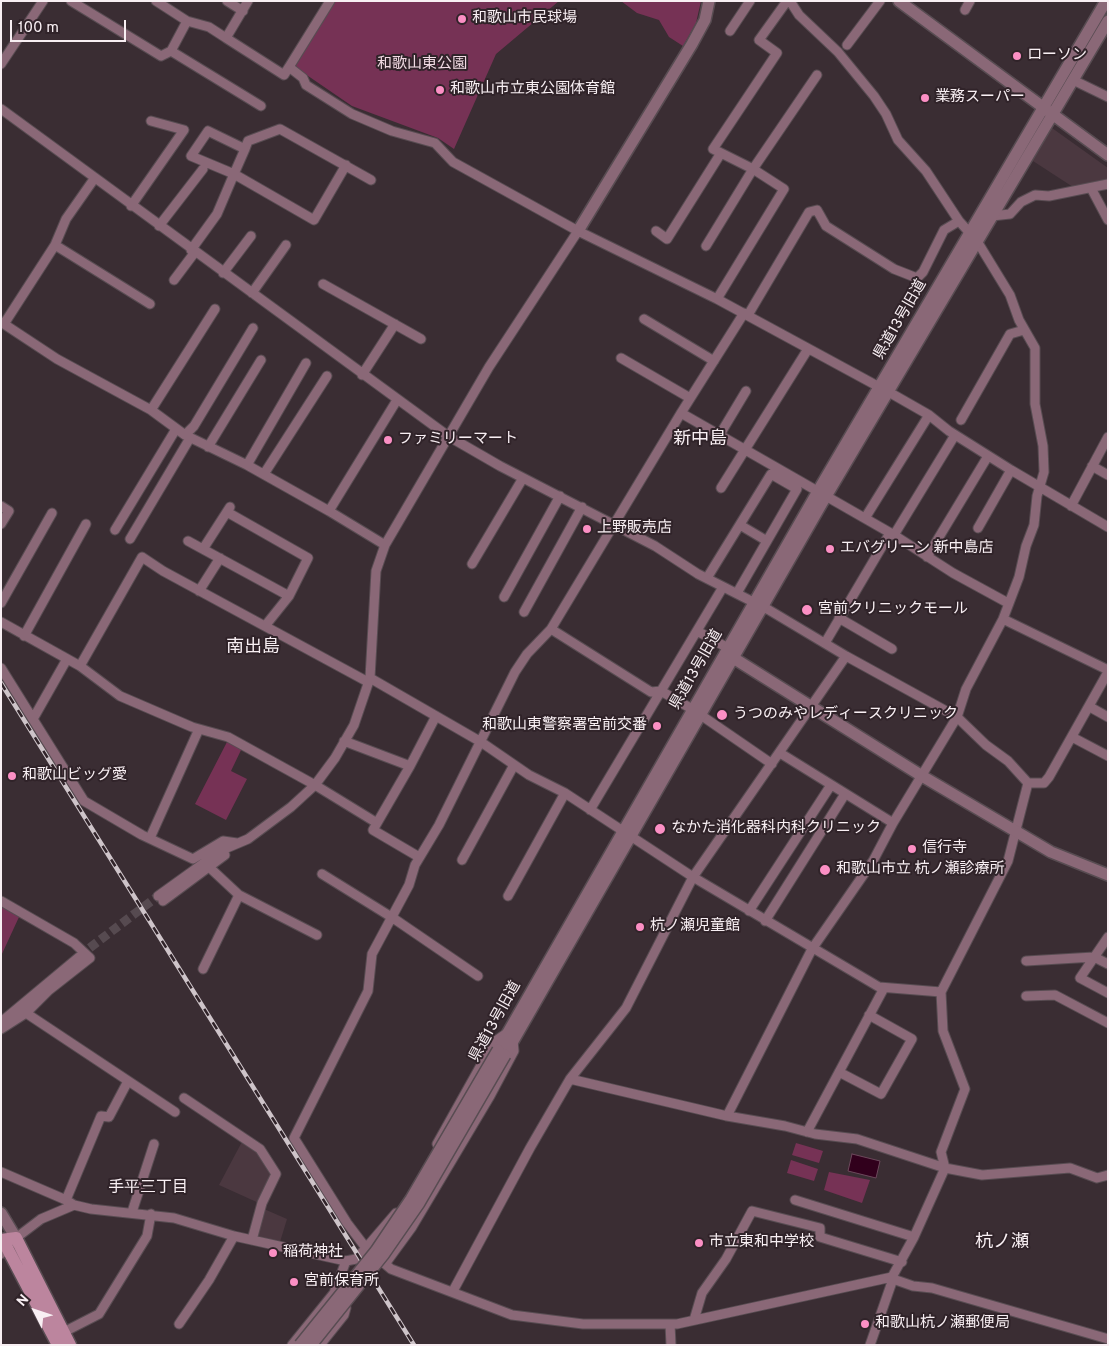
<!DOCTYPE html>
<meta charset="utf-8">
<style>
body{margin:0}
#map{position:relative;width:1109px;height:1346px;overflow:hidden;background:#3a2d33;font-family:Overpass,sans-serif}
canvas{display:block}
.frame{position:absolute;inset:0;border:2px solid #f8eff3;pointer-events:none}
.north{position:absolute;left:10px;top:1286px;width:50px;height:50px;-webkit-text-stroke:4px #302329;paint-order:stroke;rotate:311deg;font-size:14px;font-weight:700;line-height:20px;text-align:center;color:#f8eff3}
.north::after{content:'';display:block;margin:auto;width:18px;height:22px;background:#f8eff3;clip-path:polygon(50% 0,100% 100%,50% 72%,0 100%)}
.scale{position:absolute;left:10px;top:20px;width:116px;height:22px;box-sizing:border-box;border:2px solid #f8eff3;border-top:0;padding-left:6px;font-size:15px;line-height:18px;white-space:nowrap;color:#f8eff3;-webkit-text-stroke:4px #302329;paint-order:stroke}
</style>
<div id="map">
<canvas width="1109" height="1346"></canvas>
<div class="frame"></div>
<div class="north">N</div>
<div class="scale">100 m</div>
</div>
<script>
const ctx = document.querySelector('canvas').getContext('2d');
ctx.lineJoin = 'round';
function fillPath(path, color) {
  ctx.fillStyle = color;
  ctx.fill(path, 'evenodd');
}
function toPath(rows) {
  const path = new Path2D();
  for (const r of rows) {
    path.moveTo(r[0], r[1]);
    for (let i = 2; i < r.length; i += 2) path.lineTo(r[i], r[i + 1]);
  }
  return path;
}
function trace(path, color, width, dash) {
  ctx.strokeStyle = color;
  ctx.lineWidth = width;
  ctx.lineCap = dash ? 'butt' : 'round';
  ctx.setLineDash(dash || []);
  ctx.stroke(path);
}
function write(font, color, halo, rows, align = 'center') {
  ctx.font = font + ' Overpass,"Noto Sans JP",sans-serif';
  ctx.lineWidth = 4;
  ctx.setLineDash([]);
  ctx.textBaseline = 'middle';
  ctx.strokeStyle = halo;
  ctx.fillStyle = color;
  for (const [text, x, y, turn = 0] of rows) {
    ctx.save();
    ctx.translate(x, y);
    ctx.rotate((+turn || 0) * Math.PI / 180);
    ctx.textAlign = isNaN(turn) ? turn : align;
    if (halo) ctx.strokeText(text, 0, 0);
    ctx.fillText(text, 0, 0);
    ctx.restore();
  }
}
fillPath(toPath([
 [1052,128,1108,168,1108,180,1073,187,1033,161],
 [244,1138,259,1150,273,1174,261,1204,219,1185],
 [264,1209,287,1219,280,1242,257,1236]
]), '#4b3840');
fillPath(toPath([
 [335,1,559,1,496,54,454,149,438,138,352,106,295,67],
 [621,1,701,1,696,23,683,46,669,37,659,20,637,13],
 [227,742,242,748,231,771,247,779,226,820,195,804],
 [1,905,19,913,19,917,1,956],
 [796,1143,823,1151,819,1163,792,1155],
 [791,1160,818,1169,814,1181,787,1173],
 [829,1172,870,1180,862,1203,824,1190]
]), '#763255');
const water = toPath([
 [852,1154,880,1161,876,1178,848,1171,852,1154]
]);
fillPath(water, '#31001c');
trace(water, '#6d485c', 1);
trace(toPath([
 [79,956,158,896]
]), '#564a50', 9, [9, 4.5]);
const minor = toPath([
 [71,1,161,56,171,51],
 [156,1,187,21,209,27,226,38,248,1],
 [227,1,243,11],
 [965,10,970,1],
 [187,21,171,51,261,106],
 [730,31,750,1],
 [226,38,284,75,289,67,303,78,306,85,352,114,392,131,435,143,453,162,578,231,717,299,894,395,929,415,949,431,1011,470,1108,527],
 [847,45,880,1],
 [1,64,43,1],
 [289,67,330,1],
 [1073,80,1108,97],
 [1,109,448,436,500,466,655,546,698,574,769,610,846,656,957,717,986,745,1008,761,1028,783,1008,861,941,992,943,1031,965,1089,941,1152,945,1168,914,1237,892,1277,677,1324,583,1324,512,1315,391,1269,366,1248,356,1259,346,1261,234,1236,174,1218,91,1209,74,1205,66,1200],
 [245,149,208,131,191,156,234,174,245,149,248,141,280,129,371,180],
 [1091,188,1108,220],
 [131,206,184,130,151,121],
 [992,216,1010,214,1021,202,1035,195,1049,196,1108,184],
 [159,226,203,169],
 [656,231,667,239,721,153],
 [55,245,150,304],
 [706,246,753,169,817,75],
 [191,250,217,214,234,174,314,220,346,165],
 [223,273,251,236],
 [174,280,195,252],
 [323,284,421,339],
 [252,293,286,245],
 [717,299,784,189,753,169,713,149,777,53,759,40,787,1],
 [748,315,809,212,817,210,826,226,894,269,917,278,923,272,944,230,959,221],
 [644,319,714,361],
 [1,322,57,359,151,410,185,435,247,465,329,511],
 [4,324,55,245,66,219,94,179],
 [621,358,690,398],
 [362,375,395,324],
 [151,410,215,309],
 [681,413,894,535,953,573,1008,603],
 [961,420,1010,334,1024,330],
 [185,435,194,426,253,328],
 [719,436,746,391],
 [208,447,261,360],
 [247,465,306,363],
 [1092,466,1108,475],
 [264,474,327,376],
 [721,488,808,349],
 [1,506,9,511,1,524],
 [1071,506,1108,437],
 [227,512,308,558,289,596,265,626],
 [865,518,929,415],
 [740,525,767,541],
 [978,528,1011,470],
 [115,530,176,429],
 [894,535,955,435],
 [130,539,190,438],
 [188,541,289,596],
 [385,545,329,511,397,400],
 [203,549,230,507],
 [927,557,988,456],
 [472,564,523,478],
 [707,578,771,474,797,489,737,593],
 [199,591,220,558],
 [504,597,560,496],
 [1,603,52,513],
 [524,612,582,507],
 [839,618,892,649],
 [1003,619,1108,670],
 [1,622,80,666,120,696,192,727,228,737,315,785,377,823],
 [551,629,651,692,661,691,692,709,772,764],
 [697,631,728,648],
 [24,636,86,524],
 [825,643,890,533],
 [80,666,142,557,163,571,368,682],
 [1,668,84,801,142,835,193,859,223,841,237,843],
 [370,678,481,742,529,775,565,793,693,877,879,987,941,992],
 [1090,707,1108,717],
 [33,719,67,659],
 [1072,737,1108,756],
 [344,741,410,766,436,716],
 [780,753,893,823],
 [410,766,373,830,419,857],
 [1028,783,1044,783,1049,777,1108,672],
 [590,810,723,587],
 [150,838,199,729],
 [462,860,514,765],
 [322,874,393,918,478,976],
 [239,895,317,935],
 [158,896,222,850,248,839,291,807,315,785,335,758,354,725,370,678,376,571,385,545,489,367,578,231],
 [508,896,565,793],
 [1,901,74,943,90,958,48,991,26,1013],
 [163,901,225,855],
 [749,911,831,785],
 [765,921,845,794],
 [1108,937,1080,978,1108,993],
 [1026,961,1094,957,1108,964],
 [203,969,239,895,209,867],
 [1026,996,1055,995,1108,1023],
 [1,1022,79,957],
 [1,1029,26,1013,175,1112],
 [839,1072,881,1094,912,1039,869,1015],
 [570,1079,727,1116,785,1126,815,1134,857,1139,945,1168,982,1175,1070,1168,1097,1178,1108,1175],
 [184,1098,260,1149,276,1174,262,1203,252,1240],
 [727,1116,812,949,873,861,893,823,957,717,966,689,1003,619,1019,577,1026,546,1034,525,1037,496,1044,472,1043,446,1035,404,1035,348,1019,320,1010,295,977,241,959,221,926,171,898,140,886,114,874,96,838,52,799,15,790,1],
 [807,1132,884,988],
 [437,1144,494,1042,507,1033],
 [1,1172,66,1200,101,1116,109,1117,128,1081],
 [795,1200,914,1237],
 [132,1212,154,1144],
 [396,1213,366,1248,347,1223,294,1138,368,991,372,954,409,885,415,865,439,825,515,672,527,654,551,629,681,413,744,313],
 [1,1254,16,1238,41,1219,74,1205],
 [385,1264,412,1227,490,1096,514,1051,513,1040],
 [893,1279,913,1286,932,1288,1108,1339],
 [453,1291,530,1148,570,1079,626,1008,693,877,846,656],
 [694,1320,702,1293,726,1259,752,1211,820,1228,820,1237,902,1262],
 [179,1324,209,1280,234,1236],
 [670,1324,671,1345],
 [60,1334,99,1314,147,1236,151,1214],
 [292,1345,334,1293,346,1261],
 [320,1345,344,1315,346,1308,344,1302],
 [870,1345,893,1279,892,1277]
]);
const tertiary = toPath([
 [899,1,1108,155],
 [578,231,692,44,705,20,709,1],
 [727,654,922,776,1051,852,1108,875],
 [498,1050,821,486,1106,1],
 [505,1055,822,503,1108,21],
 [1,1213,16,1238]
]);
const secondary = toPath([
 [1,1240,16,1238,70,1345],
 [3,1240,58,1345]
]);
trace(minor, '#584c52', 11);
trace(tertiary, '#584c52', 14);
trace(secondary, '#584c52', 15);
trace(minor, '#8a6877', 9);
trace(tertiary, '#8a6877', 11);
trace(secondary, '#bc859e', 12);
const rail = toPath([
 [1,683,414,1345]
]);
trace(rail, '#cec4c9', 4.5);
trace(rail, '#302329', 2.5, [8]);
const tertiaryBridge = toPath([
 [300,1345,376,1251,411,1199,498,1050],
 [311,1345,383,1255,419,1203,505,1055]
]);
trace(tertiaryBridge, '#584c52', 14, []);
trace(tertiaryBridge, '#8a6877', 11);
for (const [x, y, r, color] of [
 [462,19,5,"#fb8fc4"],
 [1017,56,5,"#fb8fc4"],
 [440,90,5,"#fb8fc4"],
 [925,98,5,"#fb8fc4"],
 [388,440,5,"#fb8fc4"],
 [587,529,5,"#fb8fc4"],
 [830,549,5,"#fb8fc4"],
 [807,610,6,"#fb8fc4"],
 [722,715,6,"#fb8fc4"],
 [657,726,5,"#fb8fc4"],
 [12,776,5,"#fb8fc4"],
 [660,829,6,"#fb8fc4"],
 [912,849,5,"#fb8fc4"],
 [825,870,6,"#fb8fc4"],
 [640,927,5,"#fb8fc4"],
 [699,1243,5,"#fb8fc4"],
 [273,1253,5,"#fb8fc4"],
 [294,1282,5,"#fb8fc4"],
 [865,1324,5,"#fb8fc4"]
]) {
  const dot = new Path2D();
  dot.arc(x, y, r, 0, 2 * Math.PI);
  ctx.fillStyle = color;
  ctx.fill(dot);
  trace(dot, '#302329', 2);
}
write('15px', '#f8eff3', '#302329', [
 ["和歌山市民球場",472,19],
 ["ローソン",1027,56],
 ["和歌山市立東公園体育館",450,90],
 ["業務スーパー",935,98],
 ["ファミリーマート",398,440],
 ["上野販売店",597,529],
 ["エバグリーン 新中島店",840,549],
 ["宮前クリニックモール",818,610],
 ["うつのみやレディースクリニック",733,715],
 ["和歌山東警察署宮前交番",647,726,"right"],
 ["和歌山ビッグ愛",22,776],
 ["なかた消化器科内科クリニック",671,829],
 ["信行寺",922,849],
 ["和歌山市立 杭ノ瀬診療所",836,870],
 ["杭ノ瀬児童館",650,927],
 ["市立東和中学校",709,1243],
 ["稲荷神社",283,1253],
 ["宮前保育所",304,1282],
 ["和歌山杭ノ瀬郵便局",875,1324]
], 'left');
write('15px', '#f1dae3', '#302329', [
 ["和歌山東公園",422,65]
]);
write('15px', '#f8eff3', '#302329', [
 ["県道13号旧道",901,320,-60],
 ["県道13号旧道",697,670,-60],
 ["県道13号旧道",496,1022,-61]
]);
write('16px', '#f8eff3', '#302329', [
 ["手平三丁目",148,1189]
]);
write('18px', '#f8eff3', '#302329', [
 ["新中島",700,440],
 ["南出島",253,648],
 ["杭ノ瀬",1002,1243]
]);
</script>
